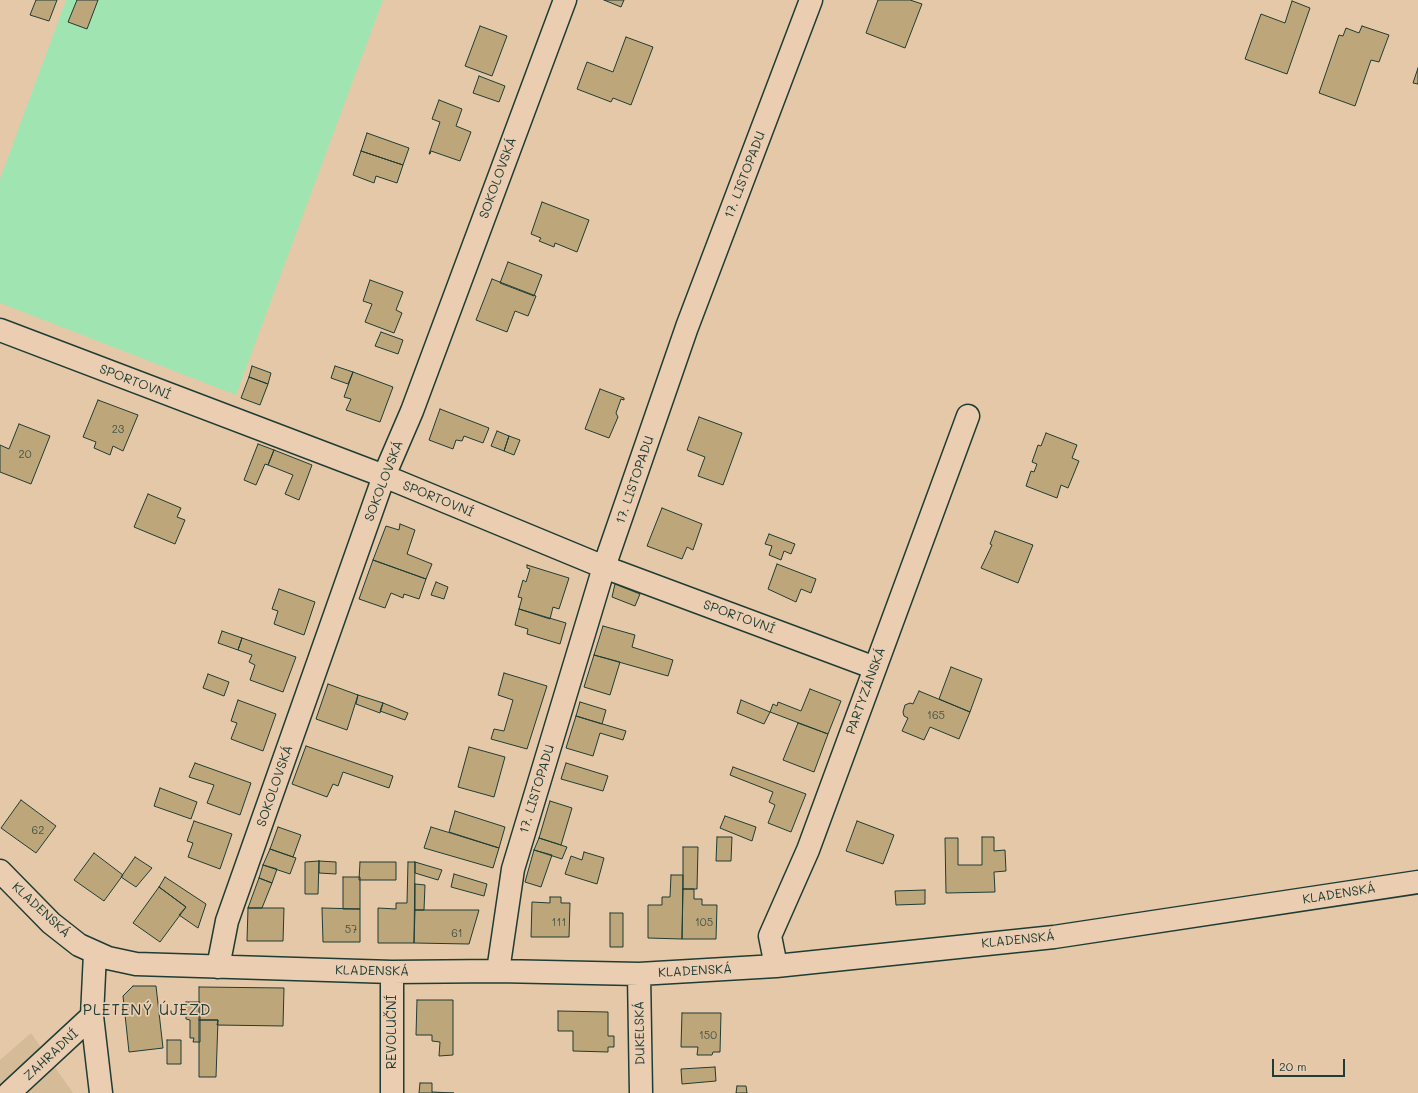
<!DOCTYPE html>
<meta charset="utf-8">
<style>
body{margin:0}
#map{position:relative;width:1418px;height:1093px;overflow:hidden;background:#e5c8a8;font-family:Mali,sans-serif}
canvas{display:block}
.scale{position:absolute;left:1272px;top:1059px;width:73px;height:18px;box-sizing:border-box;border:2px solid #1f3d34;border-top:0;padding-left:5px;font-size:12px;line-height:14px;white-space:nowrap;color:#1f3d34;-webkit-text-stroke:3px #ebceb2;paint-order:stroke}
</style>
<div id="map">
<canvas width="1418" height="1093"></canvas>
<div class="scale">20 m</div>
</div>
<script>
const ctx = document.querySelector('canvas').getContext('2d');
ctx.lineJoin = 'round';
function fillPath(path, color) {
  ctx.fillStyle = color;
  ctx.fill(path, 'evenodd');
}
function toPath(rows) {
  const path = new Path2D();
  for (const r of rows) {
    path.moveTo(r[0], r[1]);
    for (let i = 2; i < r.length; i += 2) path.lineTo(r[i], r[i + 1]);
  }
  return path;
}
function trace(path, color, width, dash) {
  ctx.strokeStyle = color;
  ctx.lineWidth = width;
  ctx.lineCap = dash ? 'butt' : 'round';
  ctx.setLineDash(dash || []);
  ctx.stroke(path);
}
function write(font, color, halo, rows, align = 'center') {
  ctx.font = font + ' Mali,sans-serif';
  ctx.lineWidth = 3.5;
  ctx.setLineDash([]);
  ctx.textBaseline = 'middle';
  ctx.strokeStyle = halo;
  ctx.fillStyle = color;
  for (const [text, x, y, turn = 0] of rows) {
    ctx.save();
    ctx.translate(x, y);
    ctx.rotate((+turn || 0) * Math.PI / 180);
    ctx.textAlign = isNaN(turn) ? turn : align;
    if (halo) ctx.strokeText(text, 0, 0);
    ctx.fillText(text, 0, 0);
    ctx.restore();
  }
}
fillPath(toPath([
 [31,1033,73,1093,0,1093,0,1060]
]), '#d5bb98');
fillPath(toPath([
 [66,0,383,0,236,395,0,303,0,179]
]), '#a0e5b1');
const building = toPath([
 [36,0,57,0,49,21,30,15,36,0],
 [77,0,98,0,87,29,68,22,77,0],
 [604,0,624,0,621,7,604,0],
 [878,0,910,0,922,4,905,48,866,33,878,0],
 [1292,1,1310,8,1287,74,1245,59,1261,14,1285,23,1292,1],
 [480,26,507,36,492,76,465,66,480,26],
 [1362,26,1389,35,1379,62,1371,60,1355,106,1319,93,1339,35,1343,36,1346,28,1359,33,1362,26],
 [626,37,653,47,631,105,613,98,611,102,577,89,587,62,613,72,626,37],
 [1418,68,1418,84,1413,83,1418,68],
 [479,76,505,86,499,102,473,93,479,76],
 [439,100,462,109,456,126,471,132,460,161,431,151,430,154,429,154,440,122,432,119,439,100],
 [367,133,409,148,403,165,361,151,367,133],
 [361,151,403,165,397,183,376,176,374,183,353,175,361,151],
 [542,202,589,220,577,252,555,243,554,247,539,241,541,238,531,234,542,202],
 [508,262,542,275,534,296,500,283,508,262],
 [492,279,536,296,528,316,515,311,507,332,476,320,492,279],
 [370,280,403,292,396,310,402,313,394,333,365,322,372,304,363,301,370,280],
 [381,332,403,340,398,354,375,346,381,332],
 [252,366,271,373,268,384,249,377,252,366],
 [335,366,353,372,348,384,331,378,335,366],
 [353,372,393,387,380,422,346,410,351,399,344,397,353,372],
 [249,377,268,384,260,405,241,398,249,377],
 [600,389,624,398,624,400,621,399,616,413,618,417,609,438,585,429,600,389],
 [98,400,138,415,123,451,113,446,110,455,94,448,96,442,83,437,98,400],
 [440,409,489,428,483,443,464,436,462,441,456,440,453,449,429,440,440,409],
 [699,417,742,433,723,485,698,476,705,457,687,450,699,417],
 [19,424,50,436,31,484,0,472,0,445,9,449,19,424],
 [497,431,509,436,504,451,491,446,497,431],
 [1046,433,1077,445,1072,458,1079,461,1068,488,1061,485,1057,498,1026,486,1031,471,1034,472,1037,464,1032,462,1038,445,1041,446,1046,433],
 [509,436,520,440,514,455,504,451,509,436],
 [258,444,274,450,268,465,265,464,256,485,244,480,258,444],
 [274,450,312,465,299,500,285,494,293,475,268,465,274,450],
 [148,494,181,508,177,517,185,520,175,544,134,527,148,494],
 [662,508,702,524,693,550,687,547,682,559,647,546,662,508],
 [400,524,415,530,407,554,432,564,426,579,373,560,386,526,399,530,400,524],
 [995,531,1033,545,1018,583,981,568,992,545,990,544,995,531],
 [769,534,795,544,791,554,784,551,781,560,769,555,772,546,765,544,769,534],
 [373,560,426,579,419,599,404,594,403,598,391,593,385,608,359,599,373,560],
 [777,564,816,579,811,593,801,589,796,602,768,589,777,564],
 [527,565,569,578,559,609,553,607,550,619,519,609,522,598,518,597,523,580,526,582,530,569,527,568,527,565],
 [436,582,448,587,444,599,431,595,436,582],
 [615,584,640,594,635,606,612,597,615,584],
 [279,589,315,602,304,635,274,624,278,611,272,609,279,589],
 [519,609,566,623,560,644,527,634,528,629,515,625,519,609],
 [603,626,635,635,632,647,673,660,668,676,594,655,603,626],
 [222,631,242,638,238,650,218,643,222,631],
 [242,638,296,657,283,692,250,680,255,665,249,662,252,655,238,650,242,638],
 [594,655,620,662,610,695,584,687,594,655],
 [951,667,982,679,970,712,939,699,951,667],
 [504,673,547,686,527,749,491,739,494,729,504,731,513,700,498,695,504,673],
 [208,674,229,682,224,696,203,688,208,674],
 [328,684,358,695,347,730,316,719,328,684],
 [810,689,841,701,828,734,770,712,773,704,777,706,778,702,801,711,810,689],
 [919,691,970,712,959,739,930,727,924,740,902,731,908,718,904,716,903,712,905,705,910,703,913,704,919,691],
 [358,695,383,703,380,713,356,704,358,695],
 [238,700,276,714,263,751,231,739,237,723,231,721,238,700],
 [741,700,770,712,764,724,737,713,741,700],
 [580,702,606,710,602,724,576,716,580,702],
 [383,703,408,713,405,720,380,711,383,703],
 [576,716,626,731,623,740,600,733,593,756,566,748,576,716],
 [798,723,828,734,814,772,783,760,798,723],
 [306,746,393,776,389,788,343,772,338,786,333,784,327,797,292,784,306,746],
 [469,747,505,757,494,797,458,787,469,747],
 [195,763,251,783,240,815,207,803,214,785,189,777,195,763],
 [566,763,608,776,603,791,561,779,566,763],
 [733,767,806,794,791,832,768,823,775,805,769,802,773,792,730,775,733,767],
 [160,788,197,802,191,819,154,806,160,788],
 [21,800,56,826,36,853,1,828,21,800],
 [550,801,572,808,561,845,539,838,550,801],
 [455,811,505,827,499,848,449,832,455,811],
 [725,816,756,827,752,841,720,828,725,816],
 [194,821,232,834,220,869,188,857,193,843,187,841,194,821],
 [857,821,894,835,883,864,846,851,857,821],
 [278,827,301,835,293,857,270,849,278,827],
 [431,827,499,848,493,868,424,848,431,827],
 [717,837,732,837,731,861,716,861,717,837],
 [982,837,994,837,994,851,1005,850,1006,871,994,872,995,892,946,893,945,838,958,838,958,865,982,865,982,837],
 [539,838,567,847,562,859,534,850,539,838],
 [683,847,698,847,697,889,683,889,683,847],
 [270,849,296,858,290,874,263,865,270,849],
 [534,850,552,855,541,887,525,882,534,850],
 [584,852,604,858,597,884,565,874,571,856,582,860,584,852],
 [94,853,123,875,104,901,74,880,94,853],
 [135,857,152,868,136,887,121,877,135,857],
 [319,861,336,862,336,874,319,873,319,861],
 [319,861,318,894,305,894,305,862,319,861],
 [360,862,396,862,396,880,359,880,360,862],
 [408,862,415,862,414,943,378,943,378,908,396,909,396,903,407,903,408,862],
 [415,862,442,870,438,880,415,873,415,862],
 [263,865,277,869,272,883,259,878,263,865],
 [454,874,487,884,484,896,451,887,454,874],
 [671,875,683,875,682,939,648,938,648,905,662,905,662,897,670,897,671,875],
 [165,877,206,904,198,928,179,915,186,907,159,887,165,877],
 [343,877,360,877,360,909,343,909,343,877],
 [259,878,272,883,262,908,248,908,259,878],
 [415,884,425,885,424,910,415,910,415,884],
 [159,887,186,907,160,942,133,923,159,887],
 [683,889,694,889,694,899,702,899,702,905,717,905,716,939,682,939,683,889],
 [925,890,925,904,896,905,895,891,925,890],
 [550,897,561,897,561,903,570,903,569,937,531,937,532,902,550,903,550,897],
 [248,908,284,908,283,941,247,941,248,908],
 [322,908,360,909,360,942,323,942,322,908],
 [415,910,479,910,469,944,414,943,415,910],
 [610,913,623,913,623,947,610,947,610,913],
 [133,986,156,986,163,1048,129,1052,123,996,133,986],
 [199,987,284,988,283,1026,217,1025,218,1020,199,1020,199,987],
 [417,1000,453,1000,453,1055,439,1056,440,1042,432,1041,432,1035,416,1035,417,1000],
 [186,1002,200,1002,200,1042,193,1042,194,1038,190,1038,190,1020,186,1019,186,1002],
 [558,1011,608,1012,608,1036,614,1036,614,1047,608,1047,608,1052,573,1051,573,1031,558,1031,558,1011],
 [682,1013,721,1013,720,1052,713,1052,712,1055,697,1055,698,1047,681,1047,682,1013],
 [199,1020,218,1020,216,1077,199,1077,199,1020],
 [167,1040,181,1040,181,1064,167,1064,167,1040],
 [715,1067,716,1081,682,1084,681,1069,715,1067],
 [420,1083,432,1083,432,1092,454,1093,419,1093,420,1083],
 [737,1086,746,1086,747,1093,736,1093,737,1086]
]);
fillPath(building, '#bea67b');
trace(building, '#1f3d34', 1);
const minor = toPath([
 [0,330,384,476,604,567,875,668],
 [0,871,51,923,79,945,108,958,136,964,392,972,498,971,639,974,776,966,1054,937,1418,882],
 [95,953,92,1016,101,1093],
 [776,966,770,936,808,850,968,416],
 [218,967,227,921,384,476,412,411,565,0],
 [498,971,513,869,604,567,687,327,811,0],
 [639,974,641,1093],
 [9,1093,92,1016],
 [392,1093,392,972]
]);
trace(minor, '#1f3d34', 25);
trace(minor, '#ebceb2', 22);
write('11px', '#475746', null, [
 ["23",118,430],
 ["20",25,455],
 ["165",936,716],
 ["62",38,831],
 ["111",559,923],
 ["105",704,923],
 ["57",351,930],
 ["61",457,934],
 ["150",708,1036]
]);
write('13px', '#1f3d34', '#ebceb2', [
 ["17. LISTOPADU",745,175,-69],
 ["SOKOLOVSKÁ",498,178,-70],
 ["SPORTOVNÍ",135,382,21],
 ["17. LISTOPADU",635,480,-71],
 ["SOKOLOVSKÁ",384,481,-69],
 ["SPORTOVNÍ",438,499,22],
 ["SPORTOVNÍ",739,617,20],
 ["PARTYZÁNSKÁ",866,691,-70],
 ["SOKOLOVSKÁ",275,786,-71],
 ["17. LISTOPADU",537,789,-73],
 ["KLADENSKÁ",1339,894,-9],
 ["KLADENSKÁ",41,910,43],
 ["KLADENSKÁ",1018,940,-6],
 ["KLADENSKÁ",372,971,1],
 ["KLADENSKÁ",695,971,-3],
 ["REVOLUČNÍ",392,1032,-90],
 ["DUKELSKÁ",640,1033,-91],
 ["ZAHRADNÍ",51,1055,-43]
]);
ctx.letterSpacing = '1px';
write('15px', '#1f3d34', '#ebceb2', [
 ["PLETENÝ ÚJEZD",147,1010]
]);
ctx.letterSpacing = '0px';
</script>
